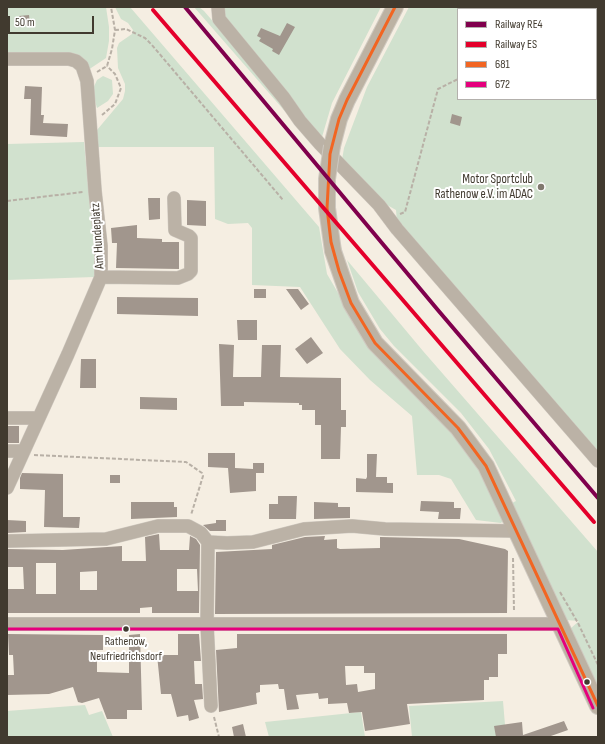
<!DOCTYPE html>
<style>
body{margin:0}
#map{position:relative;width:605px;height:744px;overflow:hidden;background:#f5eee2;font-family:"Sofia Sans Condensed",sans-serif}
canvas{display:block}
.frame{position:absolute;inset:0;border:8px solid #413a2f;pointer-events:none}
.legend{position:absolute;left:457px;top:8px;width:140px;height:92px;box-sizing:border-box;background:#fff;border:1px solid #b3b0ac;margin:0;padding:5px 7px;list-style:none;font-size:12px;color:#413a2f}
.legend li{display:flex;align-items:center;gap:8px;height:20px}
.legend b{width:20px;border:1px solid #b3b0ac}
.scale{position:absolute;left:8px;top:16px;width:86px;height:18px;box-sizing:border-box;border:2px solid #413a2f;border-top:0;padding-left:5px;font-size:12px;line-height:14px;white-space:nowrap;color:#413a2f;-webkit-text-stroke:3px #fff;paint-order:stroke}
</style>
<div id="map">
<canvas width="605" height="744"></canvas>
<div class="frame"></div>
<ul class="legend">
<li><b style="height:5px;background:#80004d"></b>Railway RE4</li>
<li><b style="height:5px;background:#e4002b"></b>Railway ES</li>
<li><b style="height:5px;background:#f26522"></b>681</li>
<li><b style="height:5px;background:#e5007d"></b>672</li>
</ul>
<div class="scale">50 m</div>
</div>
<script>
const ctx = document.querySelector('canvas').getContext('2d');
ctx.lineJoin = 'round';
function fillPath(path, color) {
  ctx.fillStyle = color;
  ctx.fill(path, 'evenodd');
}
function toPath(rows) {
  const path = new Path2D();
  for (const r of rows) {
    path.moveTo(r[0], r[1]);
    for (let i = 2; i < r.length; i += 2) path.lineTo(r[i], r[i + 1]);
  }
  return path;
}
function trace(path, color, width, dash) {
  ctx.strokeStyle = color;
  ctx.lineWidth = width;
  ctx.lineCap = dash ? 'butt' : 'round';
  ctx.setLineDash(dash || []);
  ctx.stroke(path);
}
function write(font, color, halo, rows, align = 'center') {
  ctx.font = font + ' "Sofia Sans Condensed",sans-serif';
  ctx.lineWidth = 4;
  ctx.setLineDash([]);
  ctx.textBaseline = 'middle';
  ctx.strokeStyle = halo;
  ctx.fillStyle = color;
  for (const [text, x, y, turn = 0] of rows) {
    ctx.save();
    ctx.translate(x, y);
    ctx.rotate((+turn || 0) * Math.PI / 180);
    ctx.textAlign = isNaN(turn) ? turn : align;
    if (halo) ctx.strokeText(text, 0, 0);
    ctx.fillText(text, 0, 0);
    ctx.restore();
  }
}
fillPath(toPath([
 [7,7,106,7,109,27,109,41,106,58,88,70,86,64,7,56],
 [115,7,130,7,319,227,327,274,365,339,395,375,464,445,476,463,503,521,501,523,476,520,451,479,439,475,417,475,412,416,370,380,340,349,300,287,252,285,252,228,248,223,228,224,215,219,214,147,95,147,97,130,123,99,125,91,125,84,118,68,117,48,119,43,132,34,133,30,128,23,121,19],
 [194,7,199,7,204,11,273,91,289,116],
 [212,7,381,7,332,103,322,137],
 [409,7,598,7,598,452,397,223,396,210,387,205,342,160,344,148,367,87],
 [458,9,596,9,596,99,458,99],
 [103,76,112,80,113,94,108,101,97,108,92,91,97,80],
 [84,142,94,247,94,277,7,280,7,144],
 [347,260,423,351,598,552,598,690,570,629,579,621,566,620,512,503,516,501,489,449,461,413,394,346,380,329,358,292],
 [503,701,506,737,412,737,409,706],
 [85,705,89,715,102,711,113,737,7,737,7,711],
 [361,712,365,737,269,737,265,722]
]), '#d1e1ce');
fillPath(toPath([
 [29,15,30,25,20,26,19,16],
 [287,23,295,27,279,55,272,51,273,49,259,41,261,38,257,36,261,28,280,36],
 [25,86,42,87,41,115,44,115,43,123,68,124,67,137,30,135,31,99,24,99],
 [452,114,462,117,460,126,450,123],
 [148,198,160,198,160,219,149,220],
 [187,200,206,201,206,226,187,225],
 [137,225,137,238,162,239,162,242,179,242,179,269,116,268,117,243,112,243,111,228],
 [254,289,266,289,266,298,254,298],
 [286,289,298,289,309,304,301,310],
 [117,297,198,298,198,316,117,314],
 [237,320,257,320,257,340,238,340],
 [311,337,323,353,307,364,295,349],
 [219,344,234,345,233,377,261,377,262,345,281,345,280,377,341,378,341,410,346,410,346,427,341,427,340,459,321,459,321,425,315,425,315,410,302,410,302,405,299,405,299,403,244,402,244,406,221,406],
 [81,359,96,359,96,388,80,388],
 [140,397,177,398,177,410,140,409],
 [7,426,19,426,19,443,7,443],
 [208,453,235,453,235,468,253,469,253,463,264,463,264,473,256,473,256,491,230,493,228,468,208,467],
 [367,454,377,454,376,477,387,477,387,483,393,483,393,493,356,492,356,478,366,479,367,477],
 [22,473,63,474,63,517,80,517,79,528,44,527,45,490,20,489,20,478],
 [110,475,120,475,120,483,110,483],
 [278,496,297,496,296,519,269,519,269,504,278,504],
 [421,501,454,502,454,508,461,508,460,519,438,519,439,512,420,511],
 [131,502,174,502,174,507,177,507,177,517,131,519],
 [314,502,338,503,338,507,350,507,350,518,314,519],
 [7,520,26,521,26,532,7,533],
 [216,520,226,520,226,531,210,531,203,525,216,523],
 [159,534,160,550,189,550,190,536,196,539,200,545,199,613,152,613,152,607,140,608,140,613,7,613,7,589,24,589,23,567,7,567,7,549,63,550,122,546,122,561,146,561,145,537],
 [36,563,56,563,56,594,36,594],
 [177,569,197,569,198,591,177,591],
 [97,571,97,590,80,590,80,572],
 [325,536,324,540,337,539,337,548,340,549,380,548,380,537,459,539,505,549,508,551,507,613,215,614,216,552,272,549,272,545,305,537],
 [8,634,103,635,103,650,97,650,97,672,129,673,129,635,140,634,142,710,127,710,127,719,107,719,99,698,82,703,78,702,73,687,49,694,7,695,7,675,14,675,13,655,9,655],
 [178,634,199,634,201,661,194,661,195,684,202,684,203,699,194,700,199,718,189,721,188,715,177,717,171,694,161,694,157,655,178,655],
 [237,634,507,634,507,654,498,654,498,677,489,677,489,680,484,680,484,700,407,704,410,724,365,731,362,712,349,713,347,703,328,704,328,698,319,699,318,693,296,695,299,709,287,710,284,689,279,689,278,684,260,685,260,692,256,693,257,704,219,712,216,650,237,648],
 [345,666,364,666,364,673,375,673,375,689,358,692,357,684,346,685],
 [564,721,568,730,548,737,496,737,494,726,522,722,523,735],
 [243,724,246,737,234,737,232,727]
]), '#a1968d');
const minor = toPath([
 [218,7,219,19,284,98,300,121,320,144,379,205,397,229,598,461],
 [7,59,69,59,76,61,82,66,87,81,95,191,101,246,101,277,68,354,7,488],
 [101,277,178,278,188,274,191,271,191,238,189,236,175,230,174,198],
 [7,418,39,418],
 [7,451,24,451],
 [7,541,106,539,158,526,188,526,201,533,208,542,227,543,253,542,304,529,352,526,385,529,517,531],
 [208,542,207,624,211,706],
 [7,624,561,624]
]);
const major = toPath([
 [332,146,339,119,347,100,395,7],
 [333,251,351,303,375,343,458,428,486,466,598,706]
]);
trace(minor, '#cfc9c0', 14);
trace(major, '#cfc9c0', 18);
trace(toPath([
 [115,30,126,29,145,38,152,45,283,200],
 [97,72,107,66,112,49,115,30,111,7],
 [102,115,115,104,121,88,115,74,107,66],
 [7,201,83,192],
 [400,214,405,212,438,89,458,79],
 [34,455,186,462,202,473,203,476,191,515],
 [513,558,514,611],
 [560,592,578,623,598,665],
 [214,717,219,737]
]), '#b8b0a6', 2, [4, 2]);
trace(minor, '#bbb2a6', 13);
trace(major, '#bcb2a3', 16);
const majorBridge = toPath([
 [332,146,327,179,327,208,333,251]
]);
trace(majorBridge, '#cfc9c0', 18, []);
trace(majorBridge, '#bcb2a3', 16);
trace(toPath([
 [395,7,347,100,339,119,330,154,327,208,331,242,339,271,351,303,375,343,458,428,486,466,598,706]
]), '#f26522', 3);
trace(toPath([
 [7,629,558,629,593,708]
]), '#e5007d', 3);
trace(toPath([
 [185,7,437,309,598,498]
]), '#80004d', 4);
trace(toPath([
 [153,10,594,522]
]), '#e4002b', 4);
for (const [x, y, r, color] of [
 [541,187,4,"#80796e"],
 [126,629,3.5,"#413a2f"],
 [587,682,3.5,"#413a2f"]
]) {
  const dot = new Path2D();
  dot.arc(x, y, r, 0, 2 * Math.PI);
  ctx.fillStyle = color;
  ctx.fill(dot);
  trace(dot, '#fff', 1.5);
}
write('12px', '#413a2f', '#fff', [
 ["Rathenow,",126,642],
 ["Neufriedrichsdorf",126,657]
]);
write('13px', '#413a2f', '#fff', [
 ["Motor Sportclub",533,180],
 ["Rathenow e.V. im ADAC",533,195]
], 'right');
write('13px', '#413a2f', '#fff', [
 ["Am Hundeplatz",98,236,-94]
]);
</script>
